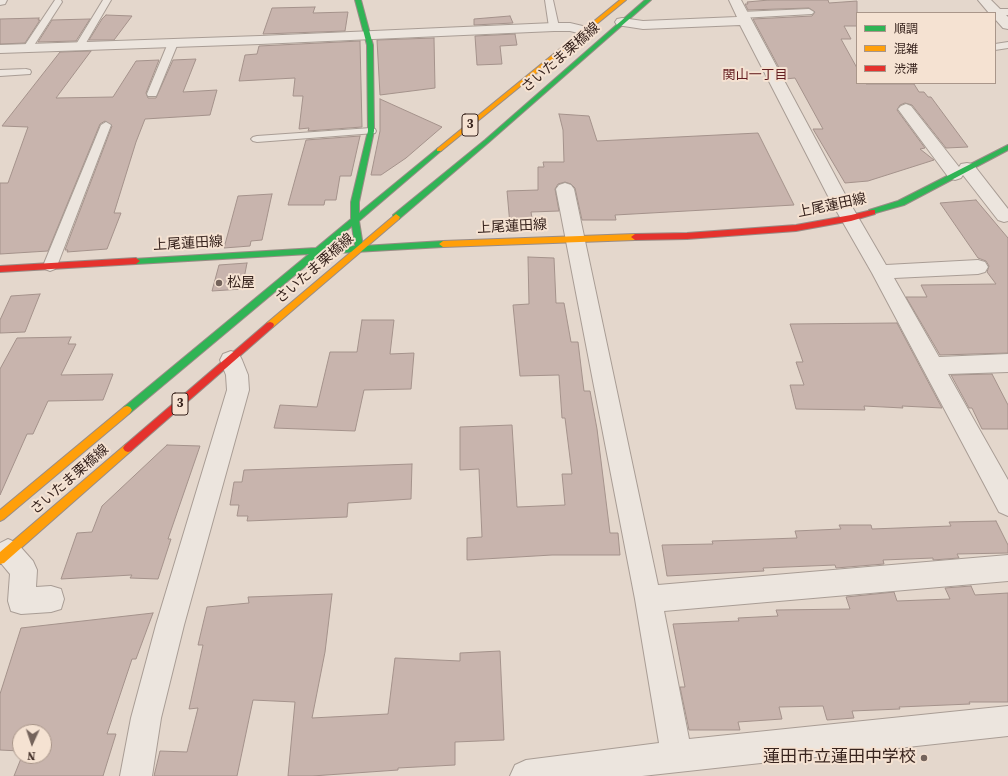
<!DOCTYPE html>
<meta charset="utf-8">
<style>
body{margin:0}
#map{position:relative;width:1008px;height:776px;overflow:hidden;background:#e4d7cc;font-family:"Source Serif 4","Noto Sans JP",serif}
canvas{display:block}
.legend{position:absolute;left:856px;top:12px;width:140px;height:72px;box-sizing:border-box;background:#f5e2d2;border:1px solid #a9968a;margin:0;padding:5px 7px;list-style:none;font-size:12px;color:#38241e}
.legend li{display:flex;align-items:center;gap:8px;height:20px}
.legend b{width:20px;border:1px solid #a9968a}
.north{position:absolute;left:12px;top:724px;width:40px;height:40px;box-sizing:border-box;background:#f5e2d2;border:1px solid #a9968a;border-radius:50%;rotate:183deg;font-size:11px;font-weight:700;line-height:16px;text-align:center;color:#38241e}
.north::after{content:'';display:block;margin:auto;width:14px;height:18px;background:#74635b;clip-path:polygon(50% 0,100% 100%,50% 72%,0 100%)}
</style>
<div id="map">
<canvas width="1008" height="776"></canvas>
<ul class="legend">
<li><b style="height:5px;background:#30b455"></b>順調</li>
<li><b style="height:5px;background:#ff9f0a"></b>混雑</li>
<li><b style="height:5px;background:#e5322d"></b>渋滞</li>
</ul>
<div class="north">N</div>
</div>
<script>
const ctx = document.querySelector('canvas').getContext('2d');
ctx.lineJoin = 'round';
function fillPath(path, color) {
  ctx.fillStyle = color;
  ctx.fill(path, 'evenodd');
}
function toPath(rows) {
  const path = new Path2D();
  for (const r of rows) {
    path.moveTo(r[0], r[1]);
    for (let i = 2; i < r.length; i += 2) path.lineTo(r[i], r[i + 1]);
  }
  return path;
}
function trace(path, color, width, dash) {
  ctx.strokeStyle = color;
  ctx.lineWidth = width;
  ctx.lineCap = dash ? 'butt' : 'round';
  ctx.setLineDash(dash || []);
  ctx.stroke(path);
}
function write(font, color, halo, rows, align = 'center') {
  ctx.font = font + ' "Source Serif 4","Noto Sans JP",serif';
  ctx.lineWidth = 4;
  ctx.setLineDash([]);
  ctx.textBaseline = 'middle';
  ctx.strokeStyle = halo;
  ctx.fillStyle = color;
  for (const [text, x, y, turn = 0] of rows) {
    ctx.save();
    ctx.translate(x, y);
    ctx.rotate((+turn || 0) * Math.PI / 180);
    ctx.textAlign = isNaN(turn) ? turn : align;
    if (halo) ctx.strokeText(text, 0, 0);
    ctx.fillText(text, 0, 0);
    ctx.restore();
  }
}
const building = toPath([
 [769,0,828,0,829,3,857,1,857,26,844,26,851,39,841,39,857,68,857,83,865,83,866,84,914,84,919,92,924,92,928,97,931,97,968,147,946,148,912,105,905,103,900,105,897,110,925,148,920,149,934,160,868,181,845,183,813,129,823,129,795,78,785,79,753,19,812,16,815,12,809,8,748,10,745,4,748,4,747,2,769,0],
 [315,7,313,13,348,12,345,31,263,34,272,8,315,7],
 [106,15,132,16,114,40,89,40,102,19,106,15],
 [510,16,513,23,474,25,474,19,510,16],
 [39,18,38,20,40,20,25,43,0,44,0,19,39,18],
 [90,19,76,41,38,42,52,20,90,19],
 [515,34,517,45,500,46,502,64,477,65,475,36,515,34],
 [434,38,435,88,380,95,377,40,434,38],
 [360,41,362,127,308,131,309,128,299,129,303,96,293,96,295,78,239,81,245,55,257,54,259,46,360,41],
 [91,51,56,98,113,97,136,61,159,60,146,93,148,98,156,98,173,60,196,59,183,92,217,90,210,115,145,119,136,142,114,213,121,213,107,249,67,252,68,250,65,250,112,126,105,121,100,124,48,251,0,254,0,183,8,183,28,127,2,126,60,52,91,51],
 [380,99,442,127,406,158,381,175,371,175,380,131,380,99],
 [559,114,589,116,597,141,758,133,794,205,615,215,616,220,582,220,575,188,571,184,565,182,558,184,555,189,559,211,531,212,533,224,510,225,507,191,538,190,538,167,544,167,543,162,564,162,563,130,559,114],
 [360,136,351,176,340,176,336,200,325,200,324,205,288,205,306,140,360,136],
 [272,194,262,240,251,241,250,246,224,248,238,196,272,194],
 [976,200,1008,238,1008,353,940,355,906,297,927,297,921,285,996,284,987,272,989,266,986,261,978,258,940,203,976,200],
 [528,257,554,258,556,303,564,303,571,342,578,342,584,391,590,391,597,429,610,533,618,533,620,555,552,555,467,560,467,538,482,537,479,469,460,470,460,427,512,425,517,507,565,505,562,474,572,474,565,418,562,418,559,375,520,376,513,305,529,304,528,257],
 [247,263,242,289,212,291,219,265,247,263],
 [40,294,25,332,0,333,0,320,11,296,40,294],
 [362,320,394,320,390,354,414,353,411,389,364,390,355,431,274,428,280,405,317,407,330,352,357,352,362,320],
 [897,323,942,408,902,406,903,408,864,406,865,410,796,409,790,385,804,385,796,362,803,362,790,324,897,323],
 [71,337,68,344,76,344,61,375,113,374,103,400,48,401,33,434,27,434,0,495,0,369,17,338,71,337],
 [992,374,1008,405,1008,429,982,429,972,408,969,408,951,375,992,374],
 [167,445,200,446,168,539,171,539,158,579,130,578,132,575,61,579,77,533,92,532,102,506,167,445],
 [412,464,411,499,348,503,347,517,247,521,248,516,237,516,239,505,230,505,234,482,242,482,244,470,412,464],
 [996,521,1008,545,1008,553,957,554,959,558,933,560,933,558,883,560,884,564,836,568,835,565,763,568,764,571,667,576,662,545,713,544,712,541,797,538,795,531,841,529,839,525,871,525,872,529,951,526,949,522,996,521],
 [971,586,975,595,1008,593,1008,702,969,702,970,704,899,707,900,709,852,711,854,718,827,720,823,706,779,707,782,719,738,722,740,730,689,730,680,687,685,687,673,624,739,621,738,618,778,616,776,610,850,609,846,597,894,592,897,601,950,599,945,588,971,586],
 [332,594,325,652,312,718,388,714,395,658,460,661,460,653,500,651,504,740,455,742,455,765,398,768,398,770,312,776,288,776,295,702,253,700,237,776,154,776,160,751,187,752,198,708,189,709,203,645,198,645,207,607,249,603,248,597,332,594],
 [153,613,136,659,132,659,107,734,116,734,103,776,14,776,22,756,44,756,44,732,20,732,20,751,0,750,0,694,21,628,153,613]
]);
fillPath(building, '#c8b4ad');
trace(building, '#a4928b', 1);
const lane = toPath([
 [55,0,61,0,62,2,31,50,25,50,23,48,55,0],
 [103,0,111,0,83,48,77,48,75,46,103,0],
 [545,0,553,0,559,27,557,29,551,29,549,27,545,0],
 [809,9,814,12,812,14,741,18,736,15,741,12,809,9],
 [997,9,1008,9,1008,15,997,15,993,13,994,10,997,9],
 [173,40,178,43,157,94,156,96,148,96,147,94,168,43,173,40],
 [1008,42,1008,48,995,50,995,44,1008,42],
 [26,69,30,70,31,72,30,74,0,76,0,70,26,69],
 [106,122,111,125,57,266,55,269,50,271,45,269,43,266,101,125,106,122],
 [371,128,375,129,376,131,375,133,257,142,253,141,251,139,253,137,257,136,371,128]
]);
const street = toPath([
 [0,0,7,0,5,4,0,5,0,0],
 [729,0,741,0,847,198,886,265,978,260,985,262,988,267,985,272,978,274,894,278,939,357,1008,354,1008,372,948,374,1008,480,1008,516,999,512,872,273,829,198,740,25,643,29,617,25,615,22,617,19,622,18,643,21,737,17,729,0],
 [978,0,991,0,1008,17,1008,29,1003,28,995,19,995,13,989,13,978,0],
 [554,23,570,23,591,28,593,31,591,34,586,35,570,31,554,31,260,44,0,53,0,45,260,36,554,23],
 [906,104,911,106,959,167,961,164,967,163,973,164,1008,209,1008,221,1004,222,998,220,963,175,961,178,955,180,949,178,898,109,901,106,906,104],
 [565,183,571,185,574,189,658,585,1008,555,1008,581,664,611,689,739,1008,706,1008,736,642,776,510,776,515,765,526,760,659,743,635,599,556,189,559,185,565,183],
 [231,351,239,354,242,360,248,375,249,390,184,625,161,718,152,776,120,776,131,718,156,625,227,390,226,375,220,360,223,354,231,351],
 [8,539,17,543,33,561,37,570,36,587,51,586,61,589,64,599,61,609,51,612,21,614,11,611,8,601,10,574,0,562,0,543,8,539]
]);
const fast = toPath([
 [355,0,361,0,373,45,374,131,359,202,359,213,437,149,439,148,442,150,359,221,363,246,443,241,447,244,443,247,320,254,130,413,127,414,124,413,122,410,124,407,309,254,136,264,133,263,132,261,133,259,316,248,351,219,351,202,368,131,367,45,355,0],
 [352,226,355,246,327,248,352,226],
 [645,0,651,0,489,142,399,219,393,219,393,215,485,140,645,0],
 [1008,145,1008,150,904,205,872,214,868,212,869,210,898,201,1008,145]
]);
const slow = toPath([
 [620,0,626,0,441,151,437,151,437,149,620,0],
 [396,214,400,217,399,219,273,327,267,327,266,325,267,323,396,214],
 [635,234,639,237,635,240,443,247,439,244,443,241,635,234],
 [127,406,130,407,132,410,130,413,4,519,0,521,0,510,124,407,127,406],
 [128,444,131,445,133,448,131,451,4,563,0,564,0,552,125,445,128,444]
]);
const jam = toPath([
 [872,210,875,210,875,214,851,221,796,231,687,239,635,240,631,237,635,234,687,233,796,225,851,215,872,210],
 [136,258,140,261,136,264,0,272,0,266,136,258],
 [270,322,273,323,274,325,273,327,131,451,128,452,125,451,123,448,125,445,267,323,270,322]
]);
trace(lane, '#a99d95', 2);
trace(street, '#a99d95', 2);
trace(fast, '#998c86', 2);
trace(slow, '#998c86', 2);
trace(jam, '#998c86', 2);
fillPath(lane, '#ece5de');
fillPath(street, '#ece5de');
fillPath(fast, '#30b455');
fillPath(slow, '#ff9f0a');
fillPath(jam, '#e5322d');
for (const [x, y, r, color] of [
 [219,283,4,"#74635b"],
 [924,758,4,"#74635b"]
]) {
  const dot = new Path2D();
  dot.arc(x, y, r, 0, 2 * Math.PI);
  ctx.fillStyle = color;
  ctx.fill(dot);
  trace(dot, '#f5e2d2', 1.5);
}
write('13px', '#641d20', '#f5e2d2', [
 ["関山一丁目",755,76]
]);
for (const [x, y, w] of [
 [470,125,16],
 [180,404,16]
]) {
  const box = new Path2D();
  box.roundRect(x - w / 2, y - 11, w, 22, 3);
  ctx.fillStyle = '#f5e2d2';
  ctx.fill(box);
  trace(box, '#38241e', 1);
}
write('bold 13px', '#38241e', null, [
 ["3",470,125],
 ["3",180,404]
]);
write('14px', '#38241e', '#f5e2d2', [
 ["さいたま栗橋線",561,58,-41],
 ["上尾蓮田線",832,206,-12],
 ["上尾蓮田線",512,227,-3],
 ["上尾蓮田線",188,244,-3],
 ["さいたま栗橋線",315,269,-41],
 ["さいたま栗橋線",70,480,-41]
]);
write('14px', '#38241e', '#f5e2d2', [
 ["松屋",227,283]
], 'left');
write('17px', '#38241e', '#f5e2d2', [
 ["蓮田市立蓮田中学校",916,758]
], 'right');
</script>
